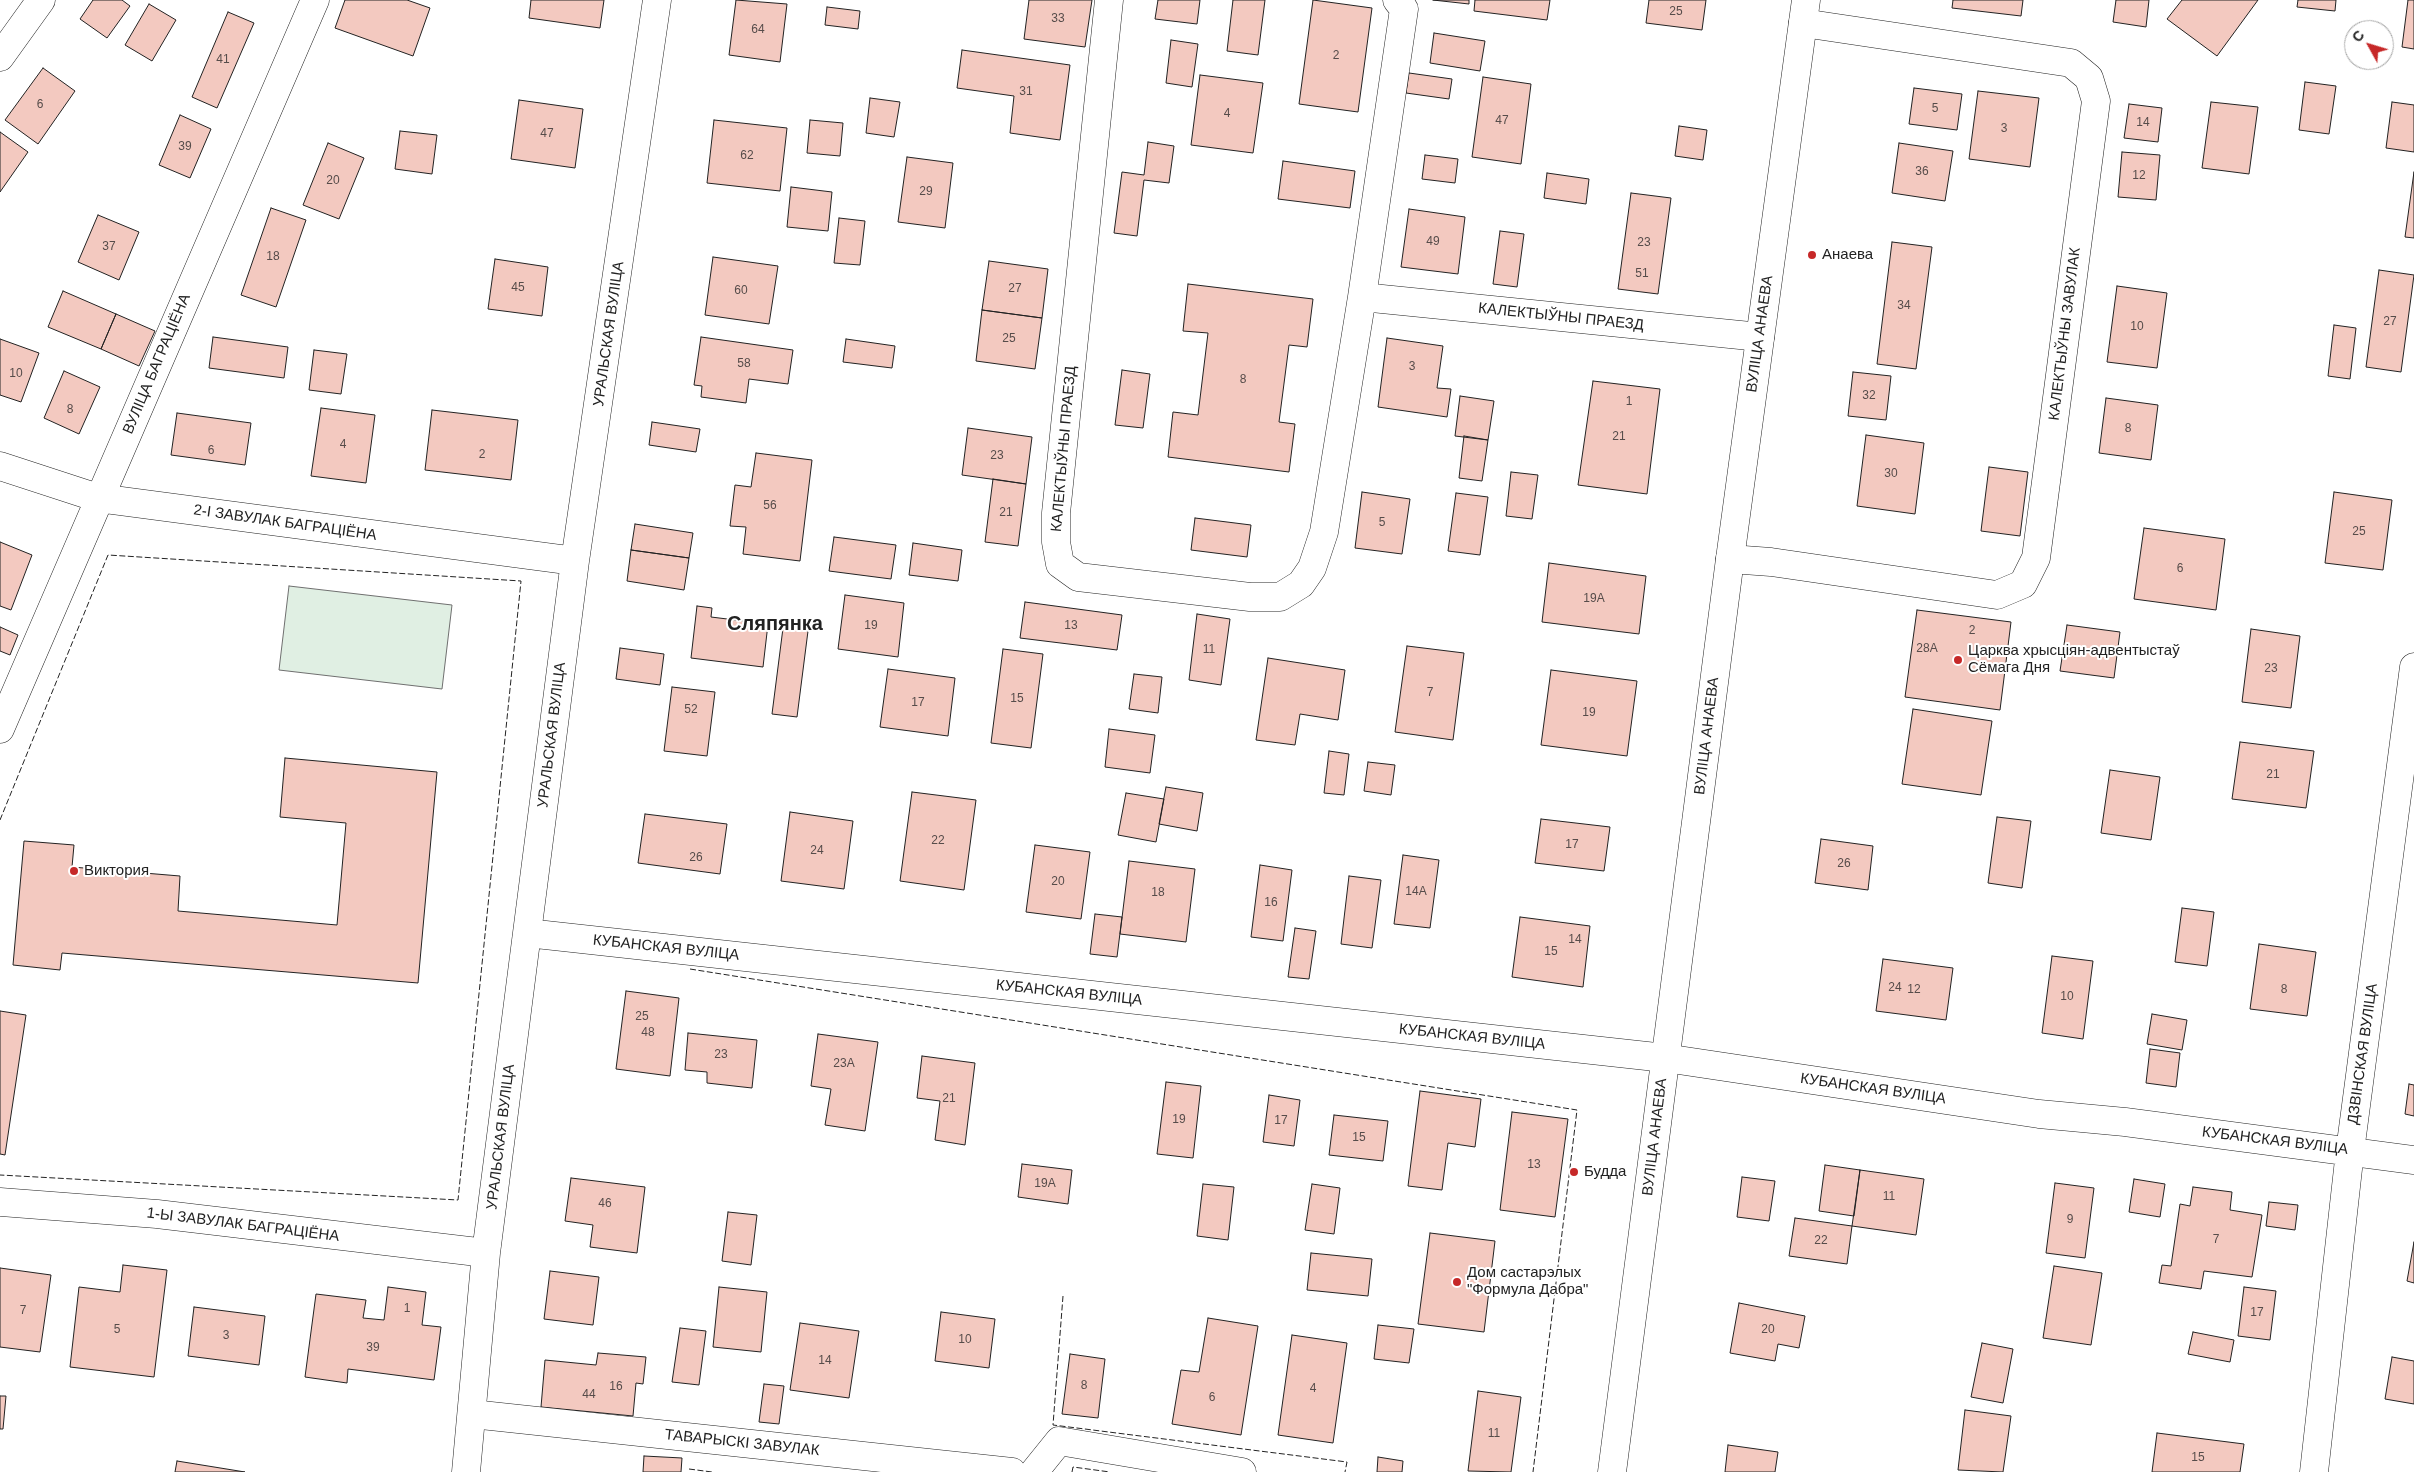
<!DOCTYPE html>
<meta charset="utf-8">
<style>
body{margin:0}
#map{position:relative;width:2414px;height:1472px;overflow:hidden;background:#fff;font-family:Arial,sans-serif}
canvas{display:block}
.north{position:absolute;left:2344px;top:20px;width:50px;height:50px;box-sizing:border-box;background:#fff;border:1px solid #a7a7a7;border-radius:50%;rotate:309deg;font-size:14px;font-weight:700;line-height:20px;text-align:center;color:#222}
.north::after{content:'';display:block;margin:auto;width:18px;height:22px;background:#c62828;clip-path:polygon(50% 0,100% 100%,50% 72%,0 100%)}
</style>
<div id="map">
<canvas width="2414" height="1472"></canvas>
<div class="north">С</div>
</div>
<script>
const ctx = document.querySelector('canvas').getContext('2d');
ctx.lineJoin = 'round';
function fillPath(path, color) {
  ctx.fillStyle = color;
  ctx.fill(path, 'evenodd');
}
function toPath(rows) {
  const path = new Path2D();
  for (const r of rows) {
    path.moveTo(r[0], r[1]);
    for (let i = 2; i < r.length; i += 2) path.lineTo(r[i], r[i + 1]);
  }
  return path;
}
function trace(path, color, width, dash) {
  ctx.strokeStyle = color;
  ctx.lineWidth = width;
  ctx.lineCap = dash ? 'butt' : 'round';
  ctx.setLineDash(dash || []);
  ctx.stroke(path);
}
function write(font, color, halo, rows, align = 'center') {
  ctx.font = font + ' Arial,sans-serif';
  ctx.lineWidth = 4;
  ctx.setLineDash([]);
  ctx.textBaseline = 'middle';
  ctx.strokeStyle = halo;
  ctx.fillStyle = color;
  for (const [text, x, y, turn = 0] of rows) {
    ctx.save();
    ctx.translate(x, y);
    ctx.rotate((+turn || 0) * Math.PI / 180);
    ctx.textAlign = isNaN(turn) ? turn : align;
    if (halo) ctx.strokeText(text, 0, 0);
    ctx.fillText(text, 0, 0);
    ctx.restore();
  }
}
const green = toPath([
 [289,586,452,605,442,689,279,670,289,586]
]);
fillPath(green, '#e0efe3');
trace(green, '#6f6f6f', 1);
const building = toPath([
 [93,0,122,0,130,6,107,38,80,19,93,0],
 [345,0,407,0,430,8,413,56,335,28,345,0],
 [531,0,604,0,600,28,529,18,531,0],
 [736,0,787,4,780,62,729,55,736,0],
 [1029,0,1092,0,1085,47,1024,39,1029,0],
 [1158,0,1200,0,1197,24,1155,19,1158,0],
 [1233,0,1265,0,1258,55,1227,51,1233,0],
 [1313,0,1372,8,1358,112,1299,104,1313,0],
 [1433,0,1469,0,1469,4,1433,0],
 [1475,0,1550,0,1547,20,1474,11,1475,0],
 [1649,0,1706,0,1702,30,1646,23,1649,0],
 [1953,0,2023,0,2021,16,1952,8,1953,0],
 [2116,0,2149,0,2146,27,2113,22,2116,0],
 [2182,0,2258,0,2217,56,2167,19,2182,0],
 [2298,0,2336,0,2335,11,2297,7,2298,0],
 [2408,0,2414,0,2414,49,2402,47,2408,0],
 [149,4,176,20,152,61,125,45,149,4],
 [827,7,860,11,858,29,825,25,827,7],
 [228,12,254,23,217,108,192,97,228,12],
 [1434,33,1485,41,1480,71,1430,63,1434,33],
 [1171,40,1198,44,1192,87,1166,83,1171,40],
 [962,50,1070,65,1060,140,1010,133,1014,96,957,88,962,50],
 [43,68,75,91,38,144,5,120,43,68],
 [1409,73,1452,79,1449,99,1406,93,1409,73],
 [1200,75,1263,83,1253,153,1191,145,1200,75],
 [1483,77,1531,84,1521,164,1472,157,1483,77],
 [2305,82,2336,86,2329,134,2299,130,2305,82],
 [1914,88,1962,94,1957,130,1909,124,1914,88],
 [1978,91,2039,98,2030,167,1969,159,1978,91],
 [870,98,900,102,894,137,866,133,870,98],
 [519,100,583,109,575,168,511,159,519,100],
 [2211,102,2258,107,2249,174,2202,168,2211,102],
 [2392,102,2414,105,2414,152,2386,148,2392,102],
 [2129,104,2162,108,2158,142,2124,138,2129,104],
 [180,115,211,129,190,178,159,165,180,115],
 [714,120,787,128,780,191,707,183,714,120],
 [810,120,843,123,840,156,807,153,810,120],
 [1679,126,1707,130,1703,160,1675,156,1679,126],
 [400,131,437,135,432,174,395,169,400,131],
 [0,132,28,152,0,192,0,132],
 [1148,142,1174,146,1169,183,1144,180,1137,236,1114,233,1122,172,1144,175,1148,142],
 [328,143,364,158,339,219,303,205,328,143],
 [1899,143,1953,151,1945,201,1892,193,1899,143],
 [2122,152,2160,155,2156,200,2118,197,2122,152],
 [1425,155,1458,159,1455,183,1422,179,1425,155],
 [907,157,953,163,945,228,898,222,907,157],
 [1283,161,1355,171,1350,208,1278,199,1283,161],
 [2414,172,2414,238,2405,237,2414,172],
 [1547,173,1589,179,1586,204,1544,198,1547,173],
 [791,187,832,192,828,231,787,227,791,187],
 [1631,193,1671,198,1658,294,1618,289,1631,193],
 [271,208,306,220,276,307,241,295,271,208],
 [1409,209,1465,217,1458,274,1401,267,1409,209],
 [98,215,139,232,119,280,78,262,98,215],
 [839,218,865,221,860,265,834,263,839,218],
 [1500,231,1524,234,1517,287,1493,284,1500,231],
 [1892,242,1932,247,1916,369,1877,364,1892,242],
 [713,257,778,266,769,324,705,315,713,257],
 [495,259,548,267,542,316,488,309,495,259],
 [989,261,1048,269,1042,318,982,310,989,261],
 [2379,270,2414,275,2401,372,2366,367,2379,270],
 [1188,284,1313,299,1307,347,1289,345,1279,422,1295,424,1289,472,1168,457,1173,412,1198,415,1208,333,1183,331,1188,284],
 [2117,286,2167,293,2157,368,2107,362,2117,286],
 [63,291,116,314,101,349,48,327,63,291],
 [982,310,1042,318,1035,369,976,361,982,310],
 [116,314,155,331,139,366,101,349,116,314],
 [2334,325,2356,328,2350,379,2328,376,2334,325],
 [213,337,288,347,284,378,209,368,213,337],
 [701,337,793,350,788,384,749,379,746,403,701,397,702,386,694,385,701,337],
 [1387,338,1443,346,1437,388,1451,389,1447,417,1378,407,1387,338],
 [0,339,39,353,21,402,0,395,0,339],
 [846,339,895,346,892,368,843,362,846,339],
 [314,350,347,354,341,394,309,390,314,350],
 [1122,370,1150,374,1143,428,1115,425,1122,370],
 [64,371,100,387,79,434,44,418,64,371],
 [1853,372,1891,376,1886,420,1848,416,1853,372],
 [1593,381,1660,389,1647,494,1578,485,1593,381],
 [1460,396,1494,401,1488,440,1455,436,1460,396],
 [2106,398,2158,405,2151,460,2099,453,2106,398],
 [321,408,375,415,366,483,311,476,321,408],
 [432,410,518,420,511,480,425,470,432,410],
 [177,413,251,423,245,465,171,455,177,413],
 [652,422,700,429,696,452,649,445,652,422],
 [968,428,1032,437,1026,484,962,475,968,428],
 [1866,435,1924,443,1915,514,1857,506,1866,435],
 [1464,436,1488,440,1482,481,1459,478,1464,436],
 [756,453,812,460,800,561,743,554,746,527,730,526,735,485,751,487,756,453],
 [1989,467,2028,472,2020,536,1981,531,1989,467],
 [1511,472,1538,475,1532,519,1506,516,1511,472],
 [993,479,1026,484,1018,546,985,542,993,479],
 [1362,492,1410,499,1402,554,1355,548,1362,492],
 [2334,492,2392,500,2383,570,2325,563,2334,492],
 [1456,493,1488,497,1480,555,1448,551,1456,493],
 [1195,518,1251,525,1247,557,1191,550,1195,518],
 [635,524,693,533,689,558,631,550,635,524],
 [2144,528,2225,539,2216,610,2134,599,2144,528],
 [834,537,896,545,891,579,829,571,834,537],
 [0,542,32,555,11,610,0,606,0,542],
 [913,543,962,550,958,581,909,575,913,543],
 [631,550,689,558,684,590,627,581,631,550],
 [1549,563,1646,576,1639,634,1542,622,1549,563],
 [845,595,904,603,898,657,838,649,845,595],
 [1025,602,1122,615,1117,650,1020,638,1025,602],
 [697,606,712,608,711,617,768,624,763,667,691,658,697,606],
 [1917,610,2011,622,2000,710,1905,697,1917,610],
 [1197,614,1230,619,1221,685,1189,680,1197,614],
 [2067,625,2120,632,2114,678,2060,671,2067,625],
 [0,627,18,635,10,655,0,651,0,627],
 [783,628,808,631,797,717,772,714,783,628],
 [2251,629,2300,636,2291,708,2242,702,2251,629],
 [1407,646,1464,653,1453,740,1395,732,1407,646],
 [620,648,664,654,660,685,616,679,620,648],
 [1003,649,1043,654,1031,748,991,743,1003,649],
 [1268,658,1345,670,1338,720,1300,714,1295,745,1256,740,1268,658],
 [888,669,955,678,948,736,880,727,888,669],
 [1551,670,1637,681,1627,756,1541,745,1551,670],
 [1134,674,1162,677,1158,713,1129,709,1134,674],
 [672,687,715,692,707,756,664,751,672,687],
 [1913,709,1992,721,1981,795,1902,784,1913,709],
 [1109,729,1155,735,1150,773,1105,767,1109,729],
 [2240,742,2314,751,2306,808,2232,799,2240,742],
 [1329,751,1349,754,1344,795,1324,793,1329,751],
 [285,758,437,772,418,983,62,953,60,970,13,965,24,841,74,845,72,867,180,876,178,911,337,925,346,823,280,817,285,758],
 [1368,762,1395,765,1391,795,1364,791,1368,762],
 [2110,770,2160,777,2151,840,2101,833,2110,770],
 [1166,787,1203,793,1197,831,1159,824,1166,787],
 [912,792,976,800,964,890,900,881,912,792],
 [1126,793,1164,799,1156,842,1118,835,1126,793],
 [790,812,853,821,844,889,781,881,790,812],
 [645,814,727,824,720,874,638,863,645,814],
 [1997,817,2031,821,2022,888,1988,883,1997,817],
 [1541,819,1610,827,1604,871,1535,863,1541,819],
 [1821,839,1873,846,1868,890,1815,883,1821,839],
 [1035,845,1090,852,1081,919,1026,912,1035,845],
 [1403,855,1439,860,1430,928,1394,924,1403,855],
 [1129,861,1195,869,1186,942,1120,934,1129,861],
 [1260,865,1292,870,1283,941,1251,937,1260,865],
 [1349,876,1381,880,1372,948,1341,944,1349,876],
 [2182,908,2214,912,2207,966,2175,962,2182,908],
 [1095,914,1122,917,1117,957,1090,954,1095,914],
 [1520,917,1590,926,1583,987,1512,977,1520,917],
 [1295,928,1316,931,1309,979,1288,977,1295,928],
 [2259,944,2316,952,2307,1016,2250,1009,2259,944],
 [2052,956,2093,961,2083,1039,2042,1033,2052,956],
 [1883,959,1953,968,1946,1020,1876,1011,1883,959],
 [626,991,679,998,670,1076,616,1069,626,991],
 [0,1011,26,1015,5,1155,0,1154,0,1011],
 [2152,1014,2187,1020,2182,1050,2147,1044,2152,1014],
 [688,1033,757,1040,752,1088,707,1083,707,1072,685,1070,688,1033],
 [818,1034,878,1042,865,1131,825,1125,831,1089,811,1086,818,1034],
 [2150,1049,2180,1053,2176,1087,2146,1083,2150,1049],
 [922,1056,975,1063,965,1145,935,1140,940,1101,917,1098,922,1056],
 [1166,1082,1201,1086,1193,1158,1157,1154,1166,1082],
 [2409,1084,2414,1085,2414,1116,2405,1114,2409,1084],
 [1420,1091,1481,1099,1475,1147,1448,1143,1442,1190,1408,1186,1420,1091],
 [1269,1095,1300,1100,1294,1146,1263,1142,1269,1095],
 [1512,1112,1568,1119,1555,1217,1500,1210,1512,1112],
 [1334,1115,1388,1121,1383,1161,1329,1155,1334,1115],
 [1022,1164,1072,1170,1068,1204,1018,1197,1022,1164],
 [1825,1165,1860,1170,1854,1216,1819,1211,1825,1165],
 [1860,1170,1924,1179,1916,1235,1852,1226,1860,1170],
 [1742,1177,1775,1181,1769,1221,1737,1217,1742,1177],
 [571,1178,645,1187,637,1253,590,1247,593,1225,565,1221,571,1178],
 [2134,1179,2165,1184,2160,1217,2129,1212,2134,1179],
 [2055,1183,2094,1188,2085,1258,2046,1253,2055,1183],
 [1203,1184,1234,1187,1228,1240,1197,1236,1203,1184],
 [1312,1184,1340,1188,1334,1234,1305,1230,1312,1184],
 [2193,1187,2232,1192,2230,1210,2262,1215,2252,1277,2204,1271,2201,1289,2159,1283,2162,1265,2171,1266,2180,1204,2190,1206,2193,1187],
 [2269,1202,2298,1205,2295,1230,2266,1226,2269,1202],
 [728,1212,757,1215,751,1265,722,1261,728,1212],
 [1795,1218,1852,1226,1847,1264,1789,1256,1795,1218],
 [1430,1233,1495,1241,1484,1332,1418,1324,1430,1233],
 [2414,1242,2414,1283,2407,1281,2414,1242],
 [1311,1253,1372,1259,1368,1296,1307,1290,1311,1253],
 [123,1265,167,1270,154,1377,70,1367,79,1287,120,1292,123,1265],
 [2054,1266,2102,1273,2091,1345,2043,1338,2054,1266],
 [0,1268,51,1275,40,1352,0,1347,0,1268],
 [550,1271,599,1277,593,1325,544,1319,550,1271],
 [388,1287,426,1292,422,1325,441,1327,434,1380,348,1369,347,1383,305,1377,316,1294,366,1300,363,1318,384,1320,388,1287],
 [719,1287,767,1292,761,1352,713,1347,719,1287],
 [2244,1287,2276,1291,2270,1340,2238,1336,2244,1287],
 [1739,1303,1805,1316,1799,1348,1778,1344,1775,1361,1730,1353,1739,1303],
 [194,1307,265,1316,259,1365,188,1356,194,1307],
 [941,1312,995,1319,989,1368,935,1361,941,1312],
 [1208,1318,1258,1326,1241,1435,1172,1424,1181,1370,1199,1372,1208,1318],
 [800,1323,859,1331,849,1398,790,1390,800,1323],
 [1378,1325,1414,1329,1409,1363,1374,1359,1378,1325],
 [680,1328,706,1331,699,1385,672,1382,680,1328],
 [2193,1332,2234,1340,2230,1362,2188,1354,2193,1332],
 [1292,1335,1347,1343,1333,1443,1278,1435,1292,1335],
 [1982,1343,2013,1349,2003,1403,1971,1397,1982,1343],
 [598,1353,646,1357,643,1384,636,1383,633,1416,541,1407,545,1360,596,1365,598,1353],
 [1070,1354,1105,1359,1098,1418,1062,1414,1070,1354],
 [2392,1357,2414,1361,2414,1404,2385,1399,2392,1357],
 [764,1384,784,1386,779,1424,759,1422,764,1384],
 [1478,1391,1521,1397,1511,1472,1468,1471,1478,1391],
 [0,1396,6,1396,3,1429,0,1429,0,1396],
 [1965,1410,2011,1416,2003,1472,1958,1470,1965,1410],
 [2157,1433,2244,1444,2240,1472,2152,1472,2157,1433],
 [1728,1445,1778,1452,1775,1472,1725,1472,1728,1445],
 [644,1456,682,1458,681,1472,643,1472,644,1456],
 [1378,1457,1403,1461,1402,1472,1377,1472,1378,1457],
 [177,1461,245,1472,175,1472,177,1461]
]);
fillPath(building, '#f3c9c0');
trace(building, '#222', 1);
const minor = toPath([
 [1109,0,1056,513,1056,542,1060,564,1078,577,1250,597,1280,597,1301,584,1312,568,1324,532,1362,297,1404,9,1397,0],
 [0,57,41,0],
 [1362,297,1760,337],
 [0,466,98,498,575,561],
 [1730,559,1771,562,1997,595,2023,584,2036,558,2096,101,2089,78,2071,63,1803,23],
 [0,729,315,0],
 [527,933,1665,1058,2039,1114,2125,1122,2414,1160],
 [0,1202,157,1214,486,1253],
 [472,1414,1012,1472],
 [466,1472,486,1253,527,933,575,561,657,0],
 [1034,1472,1059,1441,1242,1472],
 [2314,1472,2350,1151,2414,667]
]);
const tertiary = toPath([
 [1612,1472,1730,559,1806,0]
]);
trace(minor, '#222', 29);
trace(tertiary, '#222', 29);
trace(minor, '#fff', 28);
trace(tertiary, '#fff', 28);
trace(toPath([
 [0,820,108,555,521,581,458,1200,0,1175],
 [690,969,1577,1110,1533,1472],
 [1063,1296,1053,1425,1347,1462,1345,1472],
 [689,1469,712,1472],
 [1072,1472,1073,1467,1110,1472]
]), '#222', 1, [6, 2.5]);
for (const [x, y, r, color] of [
 [1812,255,5,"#c62828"],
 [1958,660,5,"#c62828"],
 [74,871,5,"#c62828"],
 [1574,1172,5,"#c62828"],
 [1457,1282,5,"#c62828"]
]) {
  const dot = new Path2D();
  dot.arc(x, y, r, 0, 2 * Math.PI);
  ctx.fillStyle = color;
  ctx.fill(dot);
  trace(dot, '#fff', 2);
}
write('12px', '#564c4a', null, [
 ["25",1676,12],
 ["33",1058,19],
 ["64",758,30],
 ["2",1336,56],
 ["41",223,60],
 ["31",1026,92],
 ["6",40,105],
 ["5",1935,109],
 ["4",1227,114],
 ["47",1502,121],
 ["14",2143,123],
 ["3",2004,129],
 ["47",547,134],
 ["39",185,147],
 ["62",747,156],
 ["36",1922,172],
 ["12",2139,176],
 ["20",333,181],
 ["29",926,192],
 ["49",1433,242],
 ["23",1644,243],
 ["37",109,247],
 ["18",273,257],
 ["51",1642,274],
 ["45",518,288],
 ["27",1015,289],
 ["60",741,291],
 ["34",1904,306],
 ["27",2390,322],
 ["10",2137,327],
 ["25",1009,339],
 ["58",744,364],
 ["3",1412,367],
 ["10",16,374],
 ["8",1243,380],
 ["32",1869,396],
 ["1",1629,402],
 ["8",70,410],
 ["8",2128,429],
 ["21",1619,437],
 ["4",343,445],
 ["6",211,451],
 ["2",482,455],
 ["23",997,456],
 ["30",1891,474],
 ["56",770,506],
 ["21",1006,513],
 ["5",1382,523],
 ["25",2359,532],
 ["6",2180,569],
 ["19А",1594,599],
 ["19",871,626],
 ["13",1071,626],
 ["2",1972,631],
 ["28А",1927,649],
 ["11",1209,650],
 ["23",2271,669],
 ["7",1430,693],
 ["15",1017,699],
 ["17",918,703],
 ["52",691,710],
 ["19",1589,713],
 ["21",2273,775],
 ["22",938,841],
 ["17",1572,845],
 ["24",817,851],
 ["26",696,858],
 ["26",1844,864],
 ["20",1058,882],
 ["14А",1416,892],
 ["18",1158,893],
 ["16",1271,903],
 ["14",1575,940],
 ["15",1551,952],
 ["24",1895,988],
 ["12",1914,990],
 ["8",2284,990],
 ["10",2067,997],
 ["25",642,1017],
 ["48",648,1033],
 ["23",721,1055],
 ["23А",844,1064],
 ["21",949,1099],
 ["19",1179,1120],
 ["17",1281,1121],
 ["15",1359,1138],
 ["13",1534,1165],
 ["19А",1045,1184],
 ["11",1889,1197],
 ["46",605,1204],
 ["9",2070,1220],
 ["7",2216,1240],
 ["22",1821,1241],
 ["1",407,1309],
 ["7",23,1311],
 ["17",2257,1313],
 ["5",117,1330],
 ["20",1768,1330],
 ["3",226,1336],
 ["10",965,1340],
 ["39",373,1348],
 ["14",825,1361],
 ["8",1084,1386],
 ["16",616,1387],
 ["4",1313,1389],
 ["44",589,1395],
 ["6",1212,1398],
 ["11",1494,1434],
 ["15",2198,1458]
]);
write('15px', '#222', '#fff', [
 ["Анаева",1822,255],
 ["Царква хрысціян-адвентыстаў",1968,651],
 ["Сёмага Дня",1968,668],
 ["Виктория",84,871],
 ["Будда",1584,1172],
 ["Дом састарэлых",1467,1273],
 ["\"Формула Дабра\"",1467,1290]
], 'left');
write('15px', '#222', '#fff', [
 ["КАЛЕКТЫЎНЫ ПРАЕЗД",1561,317,6],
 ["УРАЛЬСКАЯ ВУЛІЦА",609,334,-82],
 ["ВУЛІЦА АНАЕВА",1760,334,-82],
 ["КАЛЕКТЫЎНЫ ЗАВУЛАК",2065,334,-83],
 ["ВУЛІЦА БАГРАЦІЁНА",157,364,-67],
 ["КАЛЕКТЫЎНЫ ПРАЕЗД",1064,449,-85],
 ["2-І ЗАВУЛАК БАГРАЦІЁНА",285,523,8],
 ["УРАЛЬСКАЯ ВУЛІЦА",552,735,-83],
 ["ВУЛІЦА АНАЕВА",1707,736,-83],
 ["КУБАНСКАЯ ВУЛІЦА",666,948,6],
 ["КУБАНСКАЯ ВУЛІЦА",1069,993,6],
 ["КУБАНСКАЯ ВУЛІЦА",1472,1037,6],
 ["ДЗВІНСКАЯ ВУЛІЦА",2363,1054,-82],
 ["КУБАНСКАЯ ВУЛІЦА",1873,1089,8],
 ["УРАЛЬСКАЯ ВУЛІЦА",501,1137,-83],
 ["ВУЛІЦА АНАЕВА",1655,1137,-83],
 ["КУБАНСКАЯ ВУЛІЦА",2275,1141,7],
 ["1-Ы ЗАВУЛАК БАГРАЦІЁНА",243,1225,7],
 ["ТАВАРЫСКІ ЗАВУЛАК",742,1443,6]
]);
write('bold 20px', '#222', '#fff', [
 ["Сляпянка",775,624]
]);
</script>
